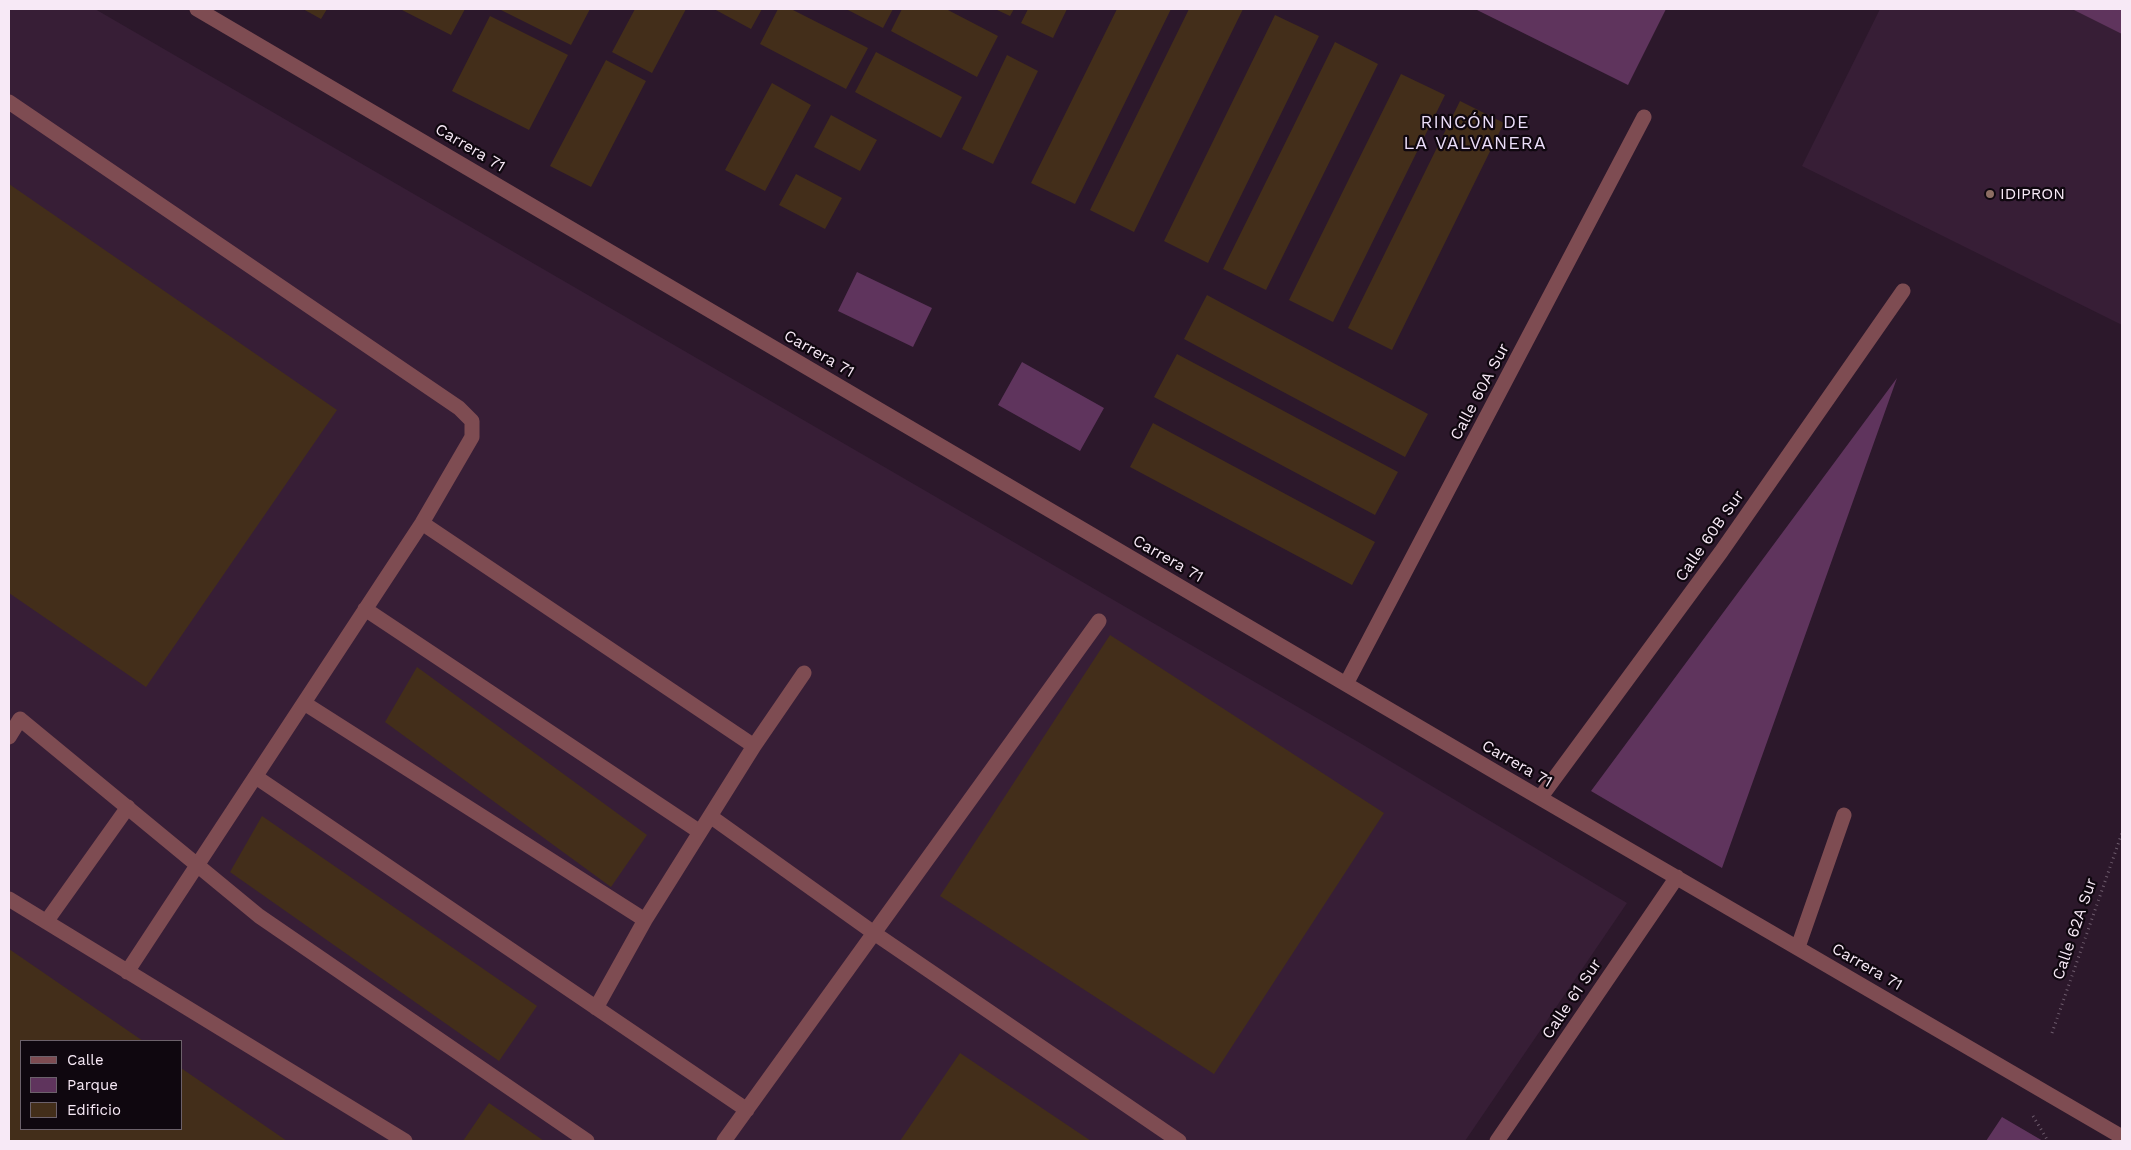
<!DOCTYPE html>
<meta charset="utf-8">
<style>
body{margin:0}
#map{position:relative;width:2131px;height:1150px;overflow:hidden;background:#2c182b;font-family:"Work Sans",sans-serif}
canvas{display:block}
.frame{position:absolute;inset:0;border:10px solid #f7e9f6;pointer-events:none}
.legend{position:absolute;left:20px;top:1040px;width:162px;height:90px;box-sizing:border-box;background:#0f070f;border:1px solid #6c616b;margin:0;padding:6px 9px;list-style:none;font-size:15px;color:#f7e9f6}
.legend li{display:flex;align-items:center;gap:10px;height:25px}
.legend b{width:25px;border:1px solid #6c616b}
</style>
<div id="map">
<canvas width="2131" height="1150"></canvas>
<div class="frame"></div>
<ul class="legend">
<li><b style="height:6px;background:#7e4c52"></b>Calle</li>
<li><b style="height:14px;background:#5f345d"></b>Parque</li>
<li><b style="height:14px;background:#432e1a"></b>Edificio</li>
</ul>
</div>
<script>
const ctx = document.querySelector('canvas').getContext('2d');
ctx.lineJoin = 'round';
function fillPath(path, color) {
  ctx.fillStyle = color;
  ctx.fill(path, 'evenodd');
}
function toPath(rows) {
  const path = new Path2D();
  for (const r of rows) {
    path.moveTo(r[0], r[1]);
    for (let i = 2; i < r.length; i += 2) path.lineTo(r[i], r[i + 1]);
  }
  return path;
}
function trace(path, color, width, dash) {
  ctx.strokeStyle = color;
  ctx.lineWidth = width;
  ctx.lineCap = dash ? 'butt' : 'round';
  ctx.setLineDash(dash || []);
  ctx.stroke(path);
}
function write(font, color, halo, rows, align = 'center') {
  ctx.font = font + ' "Work Sans",sans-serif';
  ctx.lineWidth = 4.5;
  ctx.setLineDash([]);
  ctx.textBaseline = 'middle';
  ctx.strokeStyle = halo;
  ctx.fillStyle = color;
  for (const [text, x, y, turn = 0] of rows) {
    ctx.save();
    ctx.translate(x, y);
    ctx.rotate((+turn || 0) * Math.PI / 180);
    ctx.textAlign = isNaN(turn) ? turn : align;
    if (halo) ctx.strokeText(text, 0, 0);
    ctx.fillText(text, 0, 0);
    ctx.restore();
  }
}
fillPath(toPath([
 [9,9,95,9,1360,743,1627,903,1465,1141,9,1141],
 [21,1041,181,1041,181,1129,21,1129],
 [1880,9,2122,9,2122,325,1802,166]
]), '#371e36');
fillPath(toPath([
 [1475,9,1666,9,1628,85],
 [2072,9,2122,9,2122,34],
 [857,272,932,308,913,347,838,311],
 [1022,362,1104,408,1080,451,998,405],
 [1897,378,1722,868,1591,791],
 [2002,1117,2043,1141,1986,1141]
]), '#5f345d');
fillPath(toPath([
 [303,9,327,9,321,19],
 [400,9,465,9,451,35],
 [499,9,590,9,571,45],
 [635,9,686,9,652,73,612,52],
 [714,9,762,9,751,29],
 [778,9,791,9,868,48,846,89,760,44],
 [846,9,893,9,883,28],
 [902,9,946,9,998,36,977,77,891,31],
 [995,9,1014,9,1010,16],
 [1028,9,1067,9,1053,38,1021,23],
 [1117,9,1171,9,1075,204,1031,183],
 [1189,9,1243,9,1134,232,1090,210],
 [1275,15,1319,36,1208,263,1164,241],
 [490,16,568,55,529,130,452,91],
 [1335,42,1378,64,1266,290,1223,269],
 [876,52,962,97,941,138,855,92],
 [1007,55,1038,71,993,164,962,149],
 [606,60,646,81,591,187,550,166],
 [1401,74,1445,95,1333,322,1289,300],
 [772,83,811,105,765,191,725,170],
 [1460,101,1504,123,1392,350,1348,328],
 [831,115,877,140,860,171,814,147],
 [796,174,842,198,825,229,779,205],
 [9,184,337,410,146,687,9,593],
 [1207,295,1428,414,1405,457,1184,339],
 [1177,354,1398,472,1375,515,1154,397],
 [1153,423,1375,542,1352,585,1130,467],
 [1110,635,1384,813,1214,1074,940,896],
 [417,667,647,835,611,887,385,722],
 [262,816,537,1006,499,1061,230,872],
 [9,949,143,1041,21,1041,21,1129,181,1129,181,1068,287,1141,9,1141],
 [960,1053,1091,1141,900,1141],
 [489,1103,544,1141,463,1141]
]), '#432e1a');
trace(toPath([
 [2052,1033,2122,833],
 [2033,1116,2048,1141]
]), '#6d5b6c', 3, [1, 4]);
trace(toPath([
 [197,9,1504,777,2122,1137],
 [9,102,459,408,472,421,472,437,422,523,127,972],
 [422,523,754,746],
 [365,609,700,832],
 [1346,684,1644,117],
 [304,703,645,920],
 [9,737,20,719,259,916,587,1141],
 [256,777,747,1110],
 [1540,798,1721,552,1903,291],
 [710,816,874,933,1179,1141],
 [9,899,405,1141],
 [46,922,128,807],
 [1798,947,1844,815],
 [596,1008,645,920,754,746,804,673],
 [724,1141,1099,621],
 [1497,1141,1677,877]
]), '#7e4c52', 15);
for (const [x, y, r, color] of [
 [1990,194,5,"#8d6e63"]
]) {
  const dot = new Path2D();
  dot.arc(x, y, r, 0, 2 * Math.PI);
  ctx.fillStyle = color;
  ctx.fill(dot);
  trace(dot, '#0f070f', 2);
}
write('16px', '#f7e9f6', '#0f070f', [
 ["Carrera 71",470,148,31],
 ["Carrera 71",819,354,30],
 ["Calle 60A Sur",1480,392,-62],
 ["Calle 60B Sur",1710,536,-55],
 ["Carrera 71",1168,559,30],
 ["Carrera 71",1517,764,30],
 ["Calle 62A Sur",2075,929,-71],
 ["Carrera 71",1867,967,30],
 ["Calle 61 Sur",1572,999,-56]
]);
write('16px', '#f7e9f6', '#0f070f', [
 ["IDIPRON",2000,194]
], 'left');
ctx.letterSpacing = '1px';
write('18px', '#ebddf9', '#0f070f', [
 ["RINCÓN DE",1475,123],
 ["LA VALVANERA",1475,144]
]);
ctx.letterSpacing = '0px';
</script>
